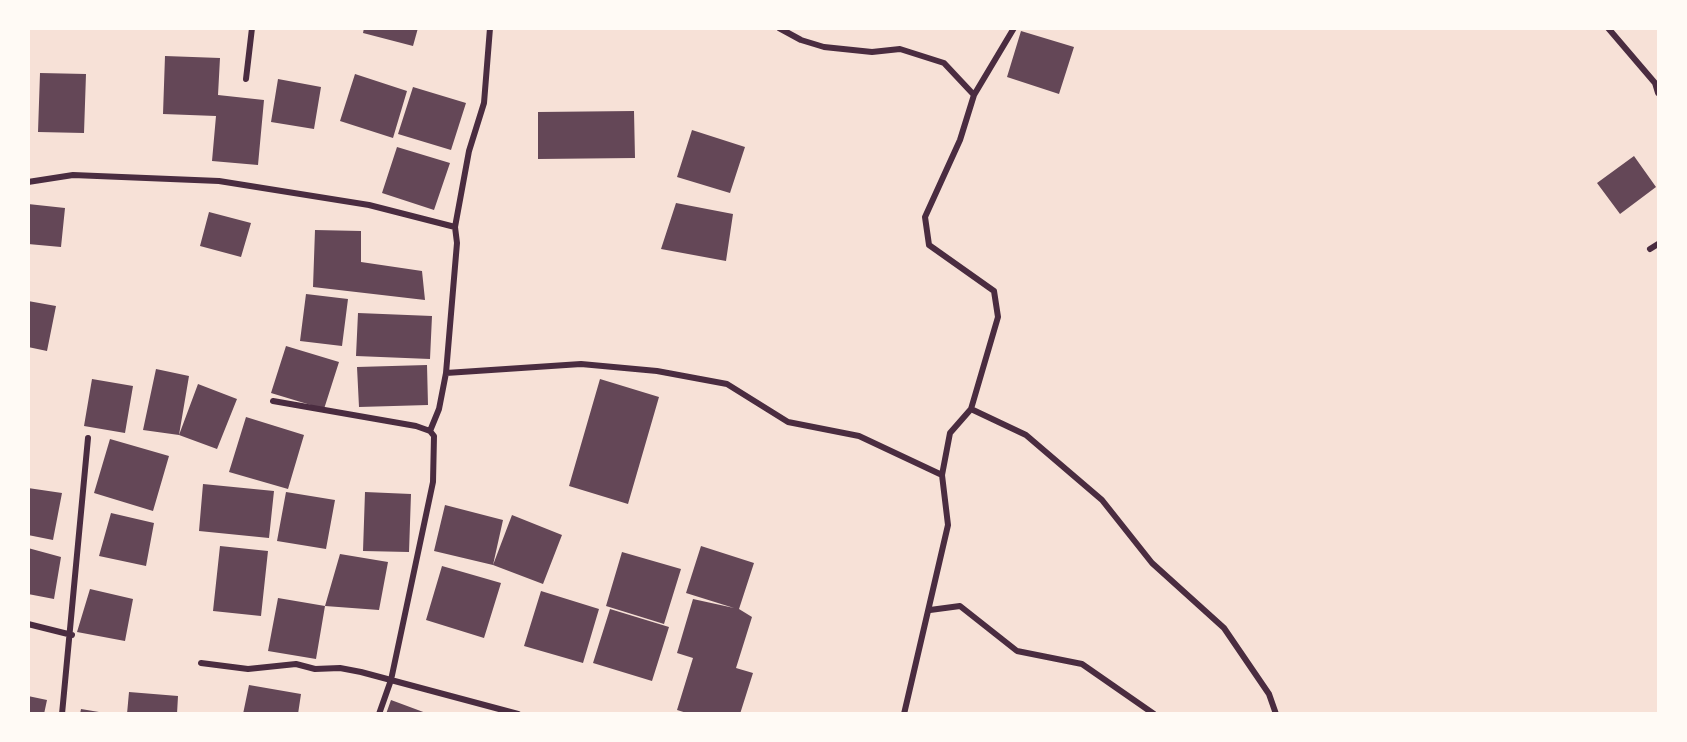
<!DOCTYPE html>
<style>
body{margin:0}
#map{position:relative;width:1687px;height:742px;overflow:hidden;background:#f7e1d7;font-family:Literata,serif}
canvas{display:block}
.frame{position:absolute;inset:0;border:30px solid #fffaf5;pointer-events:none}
</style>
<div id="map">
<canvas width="1687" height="742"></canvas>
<div class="frame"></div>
</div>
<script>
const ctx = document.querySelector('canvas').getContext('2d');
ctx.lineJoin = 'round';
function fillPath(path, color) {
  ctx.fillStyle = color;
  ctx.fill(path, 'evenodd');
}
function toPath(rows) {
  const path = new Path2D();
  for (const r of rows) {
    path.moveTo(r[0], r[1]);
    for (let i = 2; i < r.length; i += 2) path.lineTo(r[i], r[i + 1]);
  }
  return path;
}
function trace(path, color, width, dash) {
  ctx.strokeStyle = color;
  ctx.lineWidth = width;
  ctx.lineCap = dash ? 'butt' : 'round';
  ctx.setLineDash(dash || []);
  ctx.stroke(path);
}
fillPath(toPath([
 [364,28,418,28,413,46,363,33],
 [1021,31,1074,47,1059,94,1007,77],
 [165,56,220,58,218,95,264,100,258,165,212,161,216,116,163,114],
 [40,73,86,74,84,133,38,132],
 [355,74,407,91,393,138,340,121],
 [278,79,321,87,314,129,271,122],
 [413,87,466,103,451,150,398,134],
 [634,111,635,158,538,159,538,112],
 [692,130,745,147,730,193,677,177],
 [397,147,450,163,434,210,382,193],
 [1634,156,1656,187,1620,214,1597,183],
 [676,203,733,214,726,261,661,249],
 [28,204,65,208,61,247,28,244],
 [209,212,251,223,241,257,200,246],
 [315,230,361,231,361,262,422,271,425,300,313,287],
 [306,294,348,299,342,346,300,341],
 [28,301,56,306,47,351,28,347],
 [358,313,432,316,430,359,356,356],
 [286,346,339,362,324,409,271,393],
 [427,365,428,405,359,407,357,367],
 [156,369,189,376,179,435,143,430],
 [92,379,133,386,125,433,84,426],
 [600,379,659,397,628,504,569,486],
 [198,384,237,399,217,449,179,435],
 [246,417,304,435,288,489,229,472],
 [110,439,169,456,153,511,94,493],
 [203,484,274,491,269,538,199,531],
 [28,488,62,493,53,540,28,535],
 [286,492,335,500,326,549,277,541],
 [365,492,411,494,409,552,363,551],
 [445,505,503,520,493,565,512,515,562,535,543,584,493,565,434,551],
 [111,513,154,523,146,566,99,556],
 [220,546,268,551,261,616,213,611],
 [701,546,754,563,739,609,752,617,736,668,753,673,740,714,690,714,677,710,693,658,677,653,693,599,734,608,686,593],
 [28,548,61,557,54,599,28,594],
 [622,552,681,569,664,624,606,606],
 [340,554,388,562,379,610,325,606,316,659,268,651,278,598,325,606],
 [442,566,501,583,484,638,426,620],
 [90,589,133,599,125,641,77,632],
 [541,591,599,609,583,663,524,646],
 [610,609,669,627,652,681,593,663],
 [249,685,301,694,298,714,243,714],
 [129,692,178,696,177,714,127,714],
 [28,696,47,700,44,714,28,714],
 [391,700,426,713,426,714,386,714],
 [81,709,99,712,98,714,80,714]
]), '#644757');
trace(toPath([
 [779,28,801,40,824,47,872,52,900,49,944,63,974,95,960,140,925,217,929,245,994,291,998,317,971,409,950,433,942,475,948,525,904,714],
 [1608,28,1655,83,1658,93],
 [246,79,252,28],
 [974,95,1014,28],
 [28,182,73,175,219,181,369,205,455,227,457,243,446,373,439,409,430,431],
 [455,227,469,151,484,103,490,28],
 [1650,249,1658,244],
 [446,373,581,364,657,371,727,384,788,422,859,436,942,475],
 [273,401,416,426,430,431,434,436,433,482,391,680,379,714],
 [971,409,1026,435,1102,500,1152,563,1224,628,1269,694,1276,714],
 [930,610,960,606,1017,651,1082,664,1154,714],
 [28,624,72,635],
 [201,663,248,669,296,664,315,669,340,668,361,672,518,714],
 [62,714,88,438]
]), '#4a2c40', 6);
</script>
